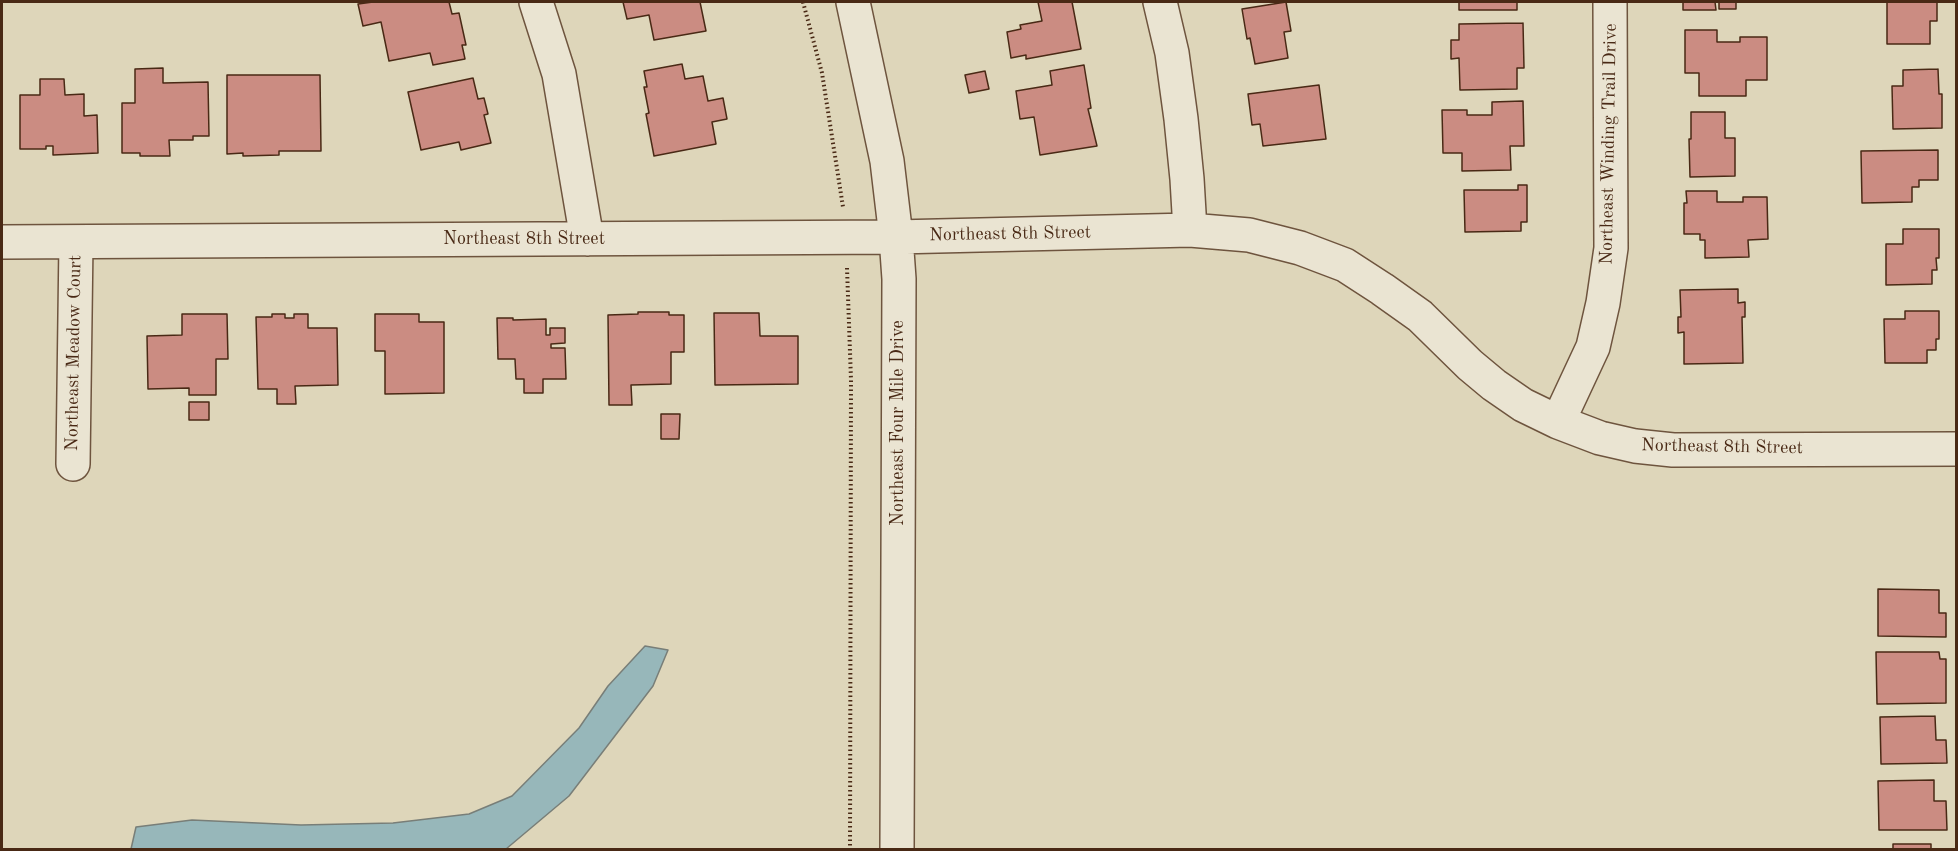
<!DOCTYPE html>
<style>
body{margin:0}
#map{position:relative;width:1958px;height:851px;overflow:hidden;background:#ded6ba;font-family:"Old Standard TT",serif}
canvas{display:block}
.frame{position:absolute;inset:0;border:3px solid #492915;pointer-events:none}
</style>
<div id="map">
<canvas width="1958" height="851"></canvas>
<div class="frame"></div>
</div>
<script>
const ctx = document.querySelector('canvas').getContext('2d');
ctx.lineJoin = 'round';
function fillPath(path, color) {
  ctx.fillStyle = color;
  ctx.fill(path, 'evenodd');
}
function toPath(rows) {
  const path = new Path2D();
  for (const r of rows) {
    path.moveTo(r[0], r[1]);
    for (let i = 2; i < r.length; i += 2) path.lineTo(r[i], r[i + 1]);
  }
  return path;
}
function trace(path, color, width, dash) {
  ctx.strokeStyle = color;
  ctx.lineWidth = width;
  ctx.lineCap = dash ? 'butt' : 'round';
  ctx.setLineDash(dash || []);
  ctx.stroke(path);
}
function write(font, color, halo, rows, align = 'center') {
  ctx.font = font + ' "Old Standard TT",serif';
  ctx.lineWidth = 4.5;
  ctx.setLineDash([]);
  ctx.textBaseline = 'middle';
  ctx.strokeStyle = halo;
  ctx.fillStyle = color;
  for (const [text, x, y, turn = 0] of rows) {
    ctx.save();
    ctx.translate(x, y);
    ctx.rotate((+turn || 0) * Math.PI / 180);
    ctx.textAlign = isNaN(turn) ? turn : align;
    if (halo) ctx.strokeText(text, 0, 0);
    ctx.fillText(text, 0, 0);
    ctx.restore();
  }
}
const water = toPath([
 [645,646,668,650,653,686,569,796,506,849,131,849,136,827,192,820,301,825,393,823,469,814,512,796,579,728,608,686,645,646]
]);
fillPath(water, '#97b7ba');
trace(water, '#787e78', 1.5);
const building = toPath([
 [373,2,449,2,452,14,459,13,466,45,462,45,465,59,433,65,430,53,389,61,381,22,363,26,358,4,373,2],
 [623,2,700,2,706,31,654,40,649,15,627,19,623,2],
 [1038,2,1072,2,1081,49,1026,59,1026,55,1011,58,1007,32,1021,29,1020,25,1042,21,1038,2],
 [1286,2,1291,31,1284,32,1288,58,1255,64,1250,38,1247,39,1242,9,1286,2],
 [1459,2,1517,2,1517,10,1459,10,1459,2],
 [1683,2,1736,2,1736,9,1719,9,1719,2,1715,2,1716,10,1683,10,1683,2],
 [1887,2,1937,2,1937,21,1930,21,1930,44,1887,44,1887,2],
 [1523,23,1524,68,1517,68,1517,89,1460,90,1459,58,1451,59,1451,40,1459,40,1459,24,1523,23],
 [1685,30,1717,30,1717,42,1740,42,1740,37,1767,37,1767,80,1746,80,1746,96,1699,96,1699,73,1685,73,1685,30],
 [682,64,685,79,703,76,708,101,723,98,727,119,712,122,716,144,654,156,646,114,649,113,644,87,647,87,644,71,682,64],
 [1084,65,1091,108,1088,109,1097,146,1040,155,1034,117,1020,119,1016,91,1052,85,1050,71,1084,65],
 [163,68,163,83,208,82,209,136,193,136,193,140,169,140,170,156,140,156,140,153,122,153,122,103,135,103,135,69,163,68],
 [1938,69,1939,94,1942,94,1942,128,1893,129,1892,86,1903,86,1903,70,1938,69],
 [985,71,989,89,969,93,965,75,985,71],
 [227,75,320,75,321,151,279,151,279,155,243,156,243,153,227,154,227,75],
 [473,78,478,99,484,98,488,114,484,115,491,143,461,150,459,142,421,150,408,92,473,78],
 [40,79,64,79,65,95,84,94,84,116,97,115,98,153,53,155,53,146,46,146,46,149,20,149,20,95,40,95,40,79],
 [1319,85,1326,139,1263,146,1260,124,1252,125,1248,94,1319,85],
 [1523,101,1524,146,1510,146,1511,170,1462,171,1462,153,1443,153,1442,110,1467,110,1467,115,1492,115,1492,102,1523,101],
 [1691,112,1725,112,1725,138,1735,138,1735,176,1690,177,1689,139,1691,139,1691,112],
 [1938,150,1938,180,1919,180,1919,187,1912,187,1912,202,1862,203,1861,151,1938,150],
 [1518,185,1527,185,1527,222,1521,222,1521,231,1465,232,1464,190,1518,190,1518,185],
 [1686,191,1717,191,1717,202,1743,202,1743,197,1767,197,1768,239,1748,240,1749,257,1705,258,1705,240,1700,240,1700,234,1684,234,1684,203,1687,203,1686,191],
 [1903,229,1939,229,1939,258,1936,258,1937,270,1932,270,1932,284,1886,285,1886,244,1903,244,1903,229],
 [1738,289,1738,303,1745,302,1745,317,1742,317,1743,363,1684,364,1684,332,1678,333,1678,317,1681,317,1680,290,1738,289],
 [1905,311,1939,311,1939,339,1936,339,1936,350,1927,350,1927,363,1885,363,1884,319,1905,319,1905,311],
 [638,312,669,312,669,315,684,315,684,352,671,352,671,384,631,385,632,405,609,405,608,315,638,314,638,312],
 [714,313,759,313,760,336,798,336,798,384,715,385,714,313],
 [182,314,227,314,228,359,216,359,216,395,189,395,189,388,148,389,147,336,182,335,182,314],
 [272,314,285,314,285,318,294,318,294,314,308,314,308,328,337,328,338,385,295,386,296,404,277,404,277,389,258,389,256,317,272,317,272,314],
 [375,314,419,314,419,322,444,322,444,393,385,394,385,351,375,351,375,314],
 [497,318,513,318,513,320,546,319,546,335,550,335,550,328,565,328,565,343,551,344,551,348,565,348,566,379,543,379,543,393,524,393,524,379,516,379,515,359,498,359,497,318],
 [189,402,209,402,209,420,189,420,189,402],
 [661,414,680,414,679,439,661,439,661,414],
 [1878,589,1939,590,1939,613,1946,613,1946,637,1878,636,1878,589],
 [1876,652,1939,652,1940,659,1946,659,1946,703,1877,704,1876,652],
 [1935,716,1936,740,1946,740,1947,763,1881,764,1880,717,1935,716],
 [1934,780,1934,801,1946,801,1947,830,1879,830,1878,781,1934,780],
 [1893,844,1931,844,1931,850,1893,850,1893,844]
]);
fillPath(building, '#cb8c82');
trace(building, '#492915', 1.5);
const minor = toPath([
 [536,2,559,74,587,239],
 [853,2,887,161,896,237,899,279,897,850],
 [1160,2,1172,53,1181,119,1187,179,1190,230],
 [2,242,896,237,1190,230,1249,235,1300,248,1345,265,1382,289,1420,316,1470,365,1494,385,1523,405,1558,422,1600,438,1635,446,1673,450,1956,449],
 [1558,422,1593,347,1603,303,1611,248,1610,2],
 [73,464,76,242]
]);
trace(minor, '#6e543e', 36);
trace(toPath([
 [803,2,822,73,843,207],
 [847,268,851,380,850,850]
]), '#492915', 4, [1.5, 3]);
trace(minor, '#eae4d2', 33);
write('18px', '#492915', '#eae4d2', [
 ["Northeast Winding Trail Drive",1609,144,-89],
 ["Northeast 8th Street",1010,234,-1],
 ["Northeast 8th Street",524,239],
 ["Northeast Meadow Court",74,353,-89],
 ["Northeast Four Mile Drive",898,423,-90],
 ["Northeast 8th Street",1722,447,1]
]);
</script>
